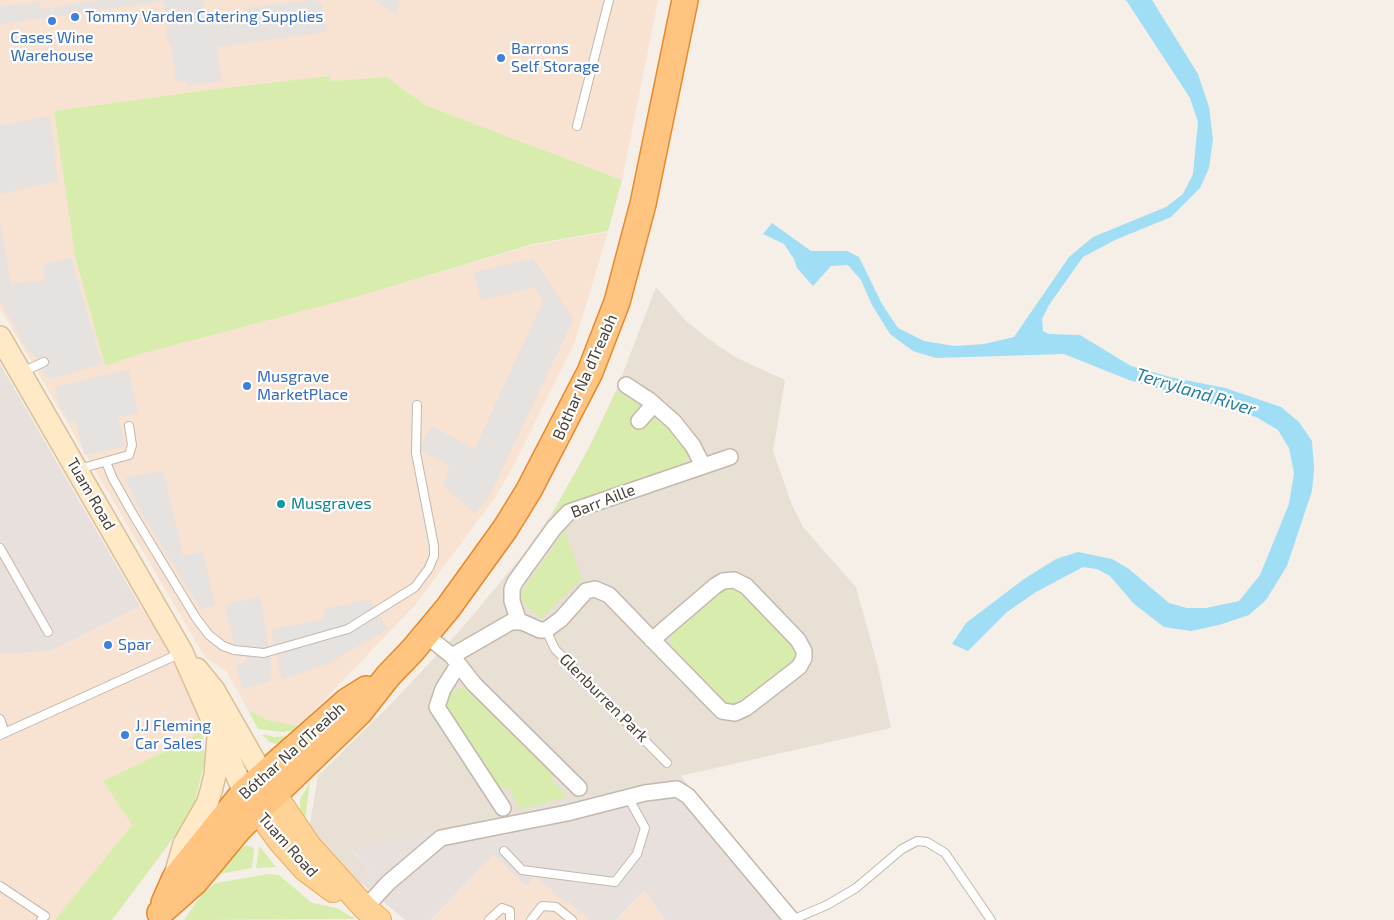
<!DOCTYPE html>
<meta charset="utf-8">
<style>
body{margin:0}
canvas{display:block;background:#f5efe7}
</style>
<canvas width="1394" height="920"></canvas>
<script>
const ctx = document.querySelector('canvas').getContext('2d');
ctx.lineJoin = 'round';
function fillPath(path, color) {
  ctx.fillStyle = color;
  ctx.fill(path, 'evenodd');
}
function toPath(rows) {
  const path = new Path2D();
  for (const r of rows) {
    path.moveTo(r[0], r[1]);
    for (let i = 2; i < r.length; i += 2) path.lineTo(r[i], r[i + 1]);
  }
  return path;
}
function trace(path, color, width, dash) {
  ctx.strokeStyle = color;
  ctx.lineWidth = width;
  ctx.lineCap = dash ? 'butt' : 'round';
  ctx.setLineDash(dash || []);
  ctx.stroke(path);
}
function write(font, color, halo, rows, align = 'center') {
  ctx.font = font + ' "Exo 2",sans-serif';
  ctx.lineWidth = 4.5;
  ctx.setLineDash([]);
  ctx.textBaseline = 'middle';
  ctx.strokeStyle = halo;
  ctx.fillStyle = color;
  for (const [text, x, y, turn = 0] of rows) {
    ctx.save();
    ctx.translate(x, y);
    ctx.rotate((+turn || 0) * Math.PI / 180);
    ctx.textAlign = isNaN(turn) ? turn : align;
    if (halo) ctx.strokeText(text, 0, 0);
    ctx.fillText(text, 0, 0);
    ctx.restore();
  }
}
fillPath(toPath([
 [656,287,686,321,706,337,735,357,785,380,773,451,792,505,803,527,856,587,878,667,891,728,352,851,371,873,361,883,349,874,309,829,318,776,392,703,462,628,522,556,553,512,589,448,616,391]
]), '#e9e0d5');
fillPath(toPath([
 [0,0,658,0,622,180,425,105,387,77,331,81,330,76,215,89,54,111,75,256,105,366,137,355,356,297,533,245,608,232,574,344,515,463,496,496,415,605,299,726,267,720,248,710,227,672,205,657,0,308],
 [140,606,171,651,202,726,191,739,103,781,132,825,55,920,0,920,0,653,50,651],
 [493,855,527,886,535,876,567,904,569,902,591,920,432,920],
 [645,890,665,920,617,920]
]), '#f8e2d1');
fillPath(toPath([
 [0,364,140,606,50,651,0,654],
 [680,775,799,920,665,920,645,890,616,920,591,920,569,902,567,904,535,876,527,886,493,855,431,920,405,920,361,883,371,873,352,850,356,849]
]), '#e7e0dc');
fillPath(toPath([
 [330,76,331,81,387,77,425,105,622,180,608,231,533,244,356,297,137,355,105,366,75,256,54,111,215,89],
 [616,391,633,395,640,401,641,409,651,417,658,416,688,449,687,458,681,467,559,515,553,512,589,448],
 [565,530,582,579,541,619,521,600,520,594],
 [730,588,739,590,795,647,797,651,794,663,741,704,730,706,673,649,670,641,673,633,725,589],
 [461,688,473,691,553,771,552,780,567,797,521,809,509,789,498,787,445,705,450,693],
 [248,710,267,720,299,726,294,730,283,732,258,729],
 [202,726,205,760,194,805,186,821,112,920,55,920,132,825,103,781,191,739],
 [262,734,274,737,289,736,277,744,269,742],
 [310,782,305,822,300,809,300,799],
 [246,845,254,848,252,868,219,874,237,852],
 [259,847,261,848,276,867,256,868],
 [269,874,279,875,312,903,337,908,355,919,184,920,202,894,216,883]
]), '#d8ecad');
fillPath(toPath([
 [101,0,203,0,206,22,247,16,246,8,313,0,322,3,326,32,216,47,222,81,187,86,187,81,176,82,171,42,168,42,164,1,0,24,0,7,39,2,42,9],
 [375,0,399,0,397,16],
 [50,116,58,181,0,194,0,126],
 [0,218,10,284,45,280,44,265,71,258,102,364,48,379,33,353,29,353,0,300],
 [533,258,573,320,491,492,475,513,443,485,450,466,419,450,431,426,475,449,543,301,535,287,481,300,474,272],
 [128,370,138,412,118,417,125,446,84,455,76,421,68,422,65,410,61,411,55,387],
 [163,470,183,556,203,552,215,605,201,609,142,514,125,478],
 [260,597,271,659,270,681,243,689,236,665,246,662,246,657,236,656,225,605],
 [371,599,373,607,388,629,329,663,282,679,271,630,325,618,324,609]
]), '#e5e2df');
fillPath(toPath([
 [1126,0,1152,0,1198,74,1209,107,1213,139,1209,168,1200,188,1171,217,1115,240,1083,257,1049,305,1042,319,1043,331,1049,334,1080,335,1131,366,1170,377,1225,388,1281,407,1299,422,1312,441,1314,469,1312,491,1287,566,1266,600,1249,615,1219,625,1191,631,1164,627,1134,604,1110,576,1097,569,1083,567,1036,592,1007,612,968,651,952,644,966,623,1024,579,1056,559,1078,552,1112,559,1129,569,1169,603,1187,608,1206,608,1239,601,1260,575,1289,504,1294,473,1289,448,1278,430,1256,417,1129,380,1064,354,936,358,913,351,890,334,872,305,861,280,848,265,831,266,813,286,797,268,794,259,784,244,763,234,772,223,811,251,847,251,859,257,882,304,898,328,924,341,954,346,984,344,1014,337,1069,257,1093,237,1166,207,1183,194,1193,174,1198,122,1190,98]
]), '#9fdef5');
const service = toPath([
 [577,126,609,0],
 [22,372,44,362],
 [106,462,113,479,134,516,196,618,209,635,223,646,234,650,264,653,348,629,415,587,429,568,434,556,434,546,416,453,417,405],
 [79,469,129,455,132,445,129,426],
 [0,548,48,632],
 [546,630,555,649,667,763],
 [0,719,5,733],
 [0,735,181,653],
 [504,851,522,870,615,882,637,854,645,828,628,797],
 [0,886,45,916,41,920],
 [489,920,502,908,510,911,510,920],
 [531,920,542,906,556,907,572,920],
 [792,920,827,905,856,888,902,849,917,841,927,842,945,853,991,920]
]);
const minor = toPath([
 [626,385,649,400,674,422,693,446,703,466],
 [639,421,654,404],
 [519,622,512,601,512,589,515,582,554,528,569,512,730,457],
 [426,635,452,656,474,684,579,788],
 [452,656,511,622,522,622,540,630,546,630,561,619,586,591,595,589,609,595,637,624,722,711,735,713,746,708,799,667,804,658,804,651,798,640,746,586,734,580,723,581,715,586,652,640],
 [458,665,443,689,437,707,503,808],
 [365,908,388,883,441,838,567,813,645,793,677,789,688,796,792,920]
]);
const secondary = toPath([
 [0,337,182,652,244,792],
 [197,669,214,690,262,774],
 [175,875,184,844,207,804,211,791,215,775,218,737]
]);
const primary = toPath([
 [264,779,309,846,365,908,379,920],
 [247,796,280,841,305,869,333,890]
]);
const trunk = toPath([
 [164,903,175,878,244,792,347,701,366,689],
 [160,913,195,882,239,829,359,713,388,676,412,651,448,608,505,529,529,490,590,372,617,302,643,204,685,0]
]);
trace(service, '#c4b8ac', 10);
trace(minor, '#c4b8ac', 18);
trace(secondary, '#dbbf96', 24);
trace(primary, '#ecad5e', 26);
trace(trunk, '#e8892d', 28);
trace(service, '#fff', 8);
trace(minor, '#fff', 15);
trace(secondary, '#ffe9c7', 21);
trace(primary, '#ffd296', 24);
trace(trunk, '#ffc47f', 25);
for (const [x, y, r, color] of [
 [75,17,5,"#3f7fe0"],
 [52,21,5,"#3f7fe0"],
 [501,58,5,"#3f7fe0"],
 [247,386,5,"#3f7fe0"],
 [281,504,5,"#0f9aa8"],
 [108,645,5,"#3f7fe0"],
 [125,735,5,"#3f7fe0"]
]) {
  const dot = new Path2D();
  dot.arc(x, y, r, 0, 2 * Math.PI);
  ctx.fillStyle = color;
  ctx.fill(dot);
  trace(dot, '#fff', 2);
}
write('16px', '#366cbe', '#fff', [
 ["Tommy Varden Catering Supplies",85,17],
 ["Cases Wine",52,38,"center"],
 ["Warehouse",52,56,"center"],
 ["Barrons",511,49],
 ["Self Storage",511,67],
 ["Musgrave",257,377],
 ["MarketPlace",257,395],
 ["Spar",118,645],
 ["J.J Fleming",135,726],
 ["Car Sales",135,744]
], 'left');
write('16px', '#483e35', '#fff', [
 ["Bóthar Na dTreabh",585,377,-66],
 ["Tuam Road",91,494,60],
 ["Barr Aille",603,501,-21],
 ["Glenburren Park",604,698,45],
 ["Bóthar Na dTreabh",292,751,-42],
 ["Tuam Road",288,845,48]
]);
write('16px', '#0d838f', '#fff', [
 ["Musgraves",291,504]
], 'left');
write('italic 18px', '#237fa2', '#fff', [
 ["Terryland River",1196,392,17]
]);
</script>
